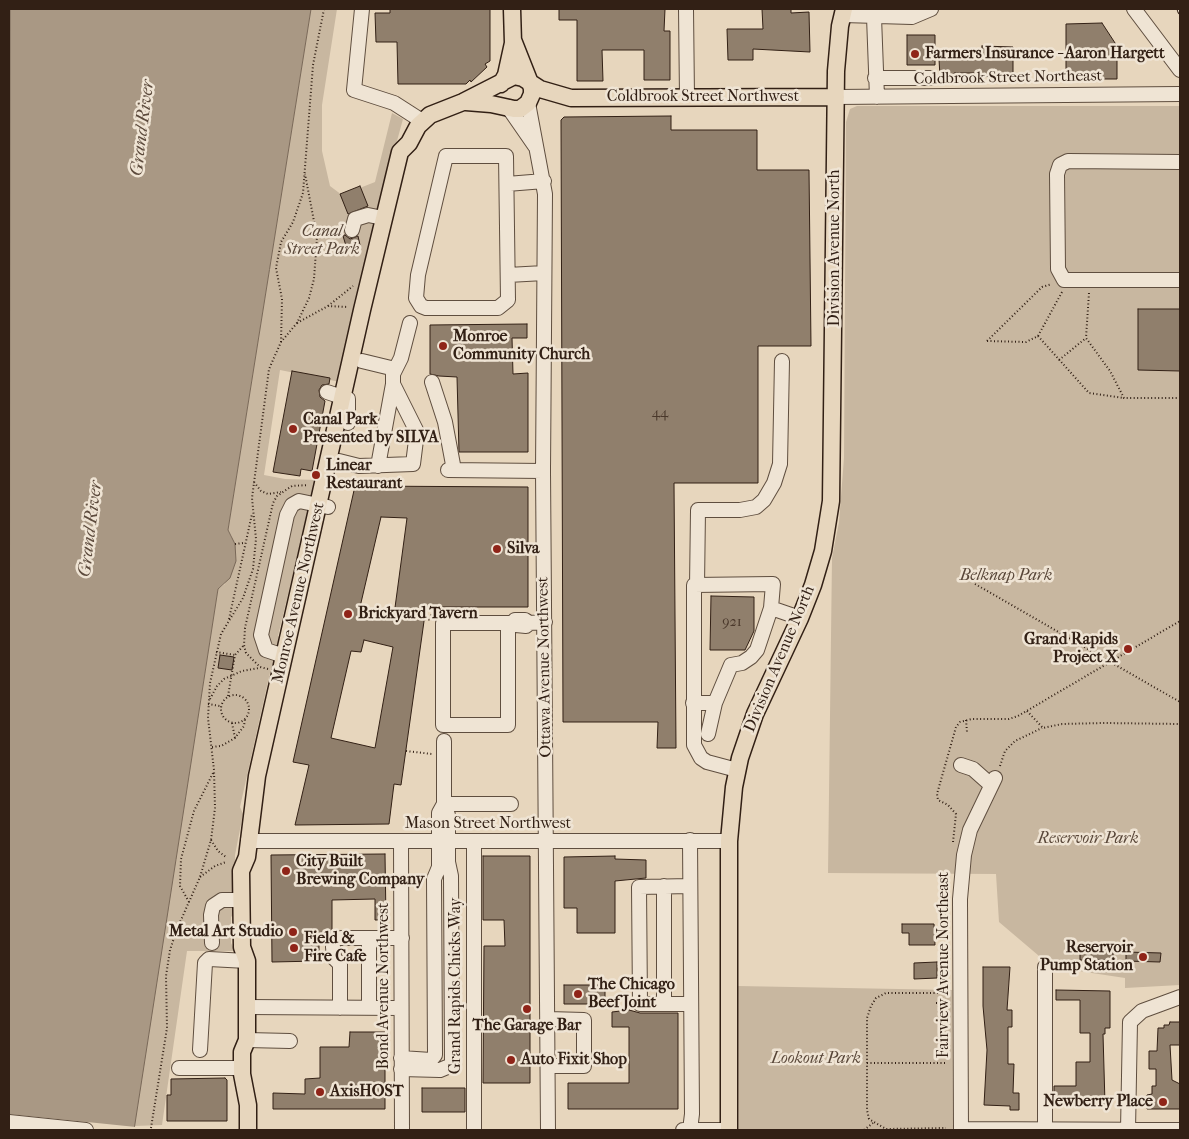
<!DOCTYPE html>
<style>
body{margin:0}
#map{position:relative;width:1189px;height:1139px;overflow:hidden;background:#e7d6bd;font-family:"IM FELL French Canon",serif}
canvas{display:block}
.frame{position:absolute;inset:0;border:10px solid #322015;pointer-events:none}
</style>
<div id="map">
<canvas width="1189" height="1139"></canvas>
<div class="frame"></div>
</div>
<script>
const ctx = document.querySelector('canvas').getContext('2d');
ctx.lineJoin = 'round';
function fillPath(path, color) {
  ctx.fillStyle = color;
  ctx.fill(path, 'evenodd');
}
function toPath(rows) {
  const path = new Path2D();
  for (const r of rows) {
    if (r.length === 3) {
      path.moveTo(r[0] + r[2], r[1]);
      path.arc(r[0], r[1], r[2], 0, 2 * Math.PI);
      continue;
    }
    path.moveTo(r[0], r[1]);
    for (let i = 2; i < r.length; i += 2) path.lineTo(r[i], r[i + 1]);
  }
  return path;
}
function trace(path, color, width, dash) {
  ctx.strokeStyle = color;
  ctx.lineWidth = width;
  ctx.lineCap = dash ? 'butt' : 'round';
  ctx.setLineDash(dash || []);
  ctx.stroke(path);
}
function write(font, color, halo, rows, align = 'center') {
  ctx.font = font + ' "IM FELL French Canon",serif';
  ctx.lineWidth = 5;
  ctx.setLineDash([]);
  ctx.textBaseline = 'middle';
  ctx.strokeStyle = halo;
  ctx.fillStyle = color;
  for (const [text, x, y, turn = 0] of rows) {
    ctx.save();
    ctx.translate(x, y);
    ctx.rotate((+turn || 0) * Math.PI / 180);
    ctx.textAlign = isNaN(turn) ? turn : align;
    if (halo) ctx.strokeText(text, 0, 0);
    ctx.fillText(text, 0, 0);
    ctx.restore();
  }
}
fillPath(toPath([
 [311,9,337,9,322,105,322,151,330,186,342,195,375,182,392,113,403,119,380,203,340,382,280,370,264,475,285,479,318,480,308,517,306,519,278,636,282,639,276,666,271,668,240,807,243,814,235,855,235,913,231,917,231,943,235,951,187,951,162,1125,134,1126,218,589,225,584,232,537,228,530],
 [857,106,1180,106,1180,985,1125,988,1125,978,1052,967,999,922,996,874,828,873,832,558,839,522,844,458,846,122,850,109],
 [738,986,952,990,953,1130,739,1130]
]), '#c8b7a0');
const water = toPath([
 [10,9,311,9,228,530,235,544,236,561,230,578,218,589,134,1130,9,1130,10,9]
]);
fillPath(water, '#a99884');
trace(water, '#796858', 1);
fillPath(toPath([
 [9,1114,136,1127,135,1130,9,1130]
]), '#e7d6bd');
const building = toPath([
 [390,9,490,9,490,61,485,64,487,67,471,82,470,80,466,84,398,84,397,42,376,42,375,13,390,13,390,9],
 [559,9,665,9,664,31,670,31,670,80,644,80,644,50,602,50,603,81,577,81,577,20,559,20,559,9],
 [762,9,791,9,791,13,809,12,810,52,753,49,753,60,728,60,727,29,763,29,762,9],
 [1102,23,1117,46,1117,79,1066,79,1066,24,1102,23],
 [907,35,935,35,935,65,907,65,907,35],
 [982,46,1013,47,1013,74,982,77,982,73,954,73,954,77,940,77,939,59,963,58,963,50,982,50,982,46],
 [671,116,671,130,757,130,757,170,809,170,811,346,758,346,758,483,674,483,676,748,657,748,658,722,563,722,561,120,564,117,671,116],
 [360,186,368,206,348,214,340,194,360,186],
 [345,235,350,239,358,236,360,245,347,249,343,236,345,235],
 [1138,309,1180,309,1180,371,1138,370,1138,309],
 [527,324,527,338,512,338,513,374,528,373,528,452,459,452,457,377,439,376,430,374,430,325,527,324],
 [292,371,330,378,329,384,322,385,319,390,320,397,325,401,312,471,301,469,300,476,273,472,292,371],
 [355,486,528,487,528,607,426,607,401,785,394,784,389,824,295,825,309,765,293,762,355,486],
 [381,517,407,518,394,615,360,607,381,517],
 [364,640,393,647,375,748,331,738,351,651,361,652,364,640],
 [711,596,754,597,754,631,745,650,710,650,711,596],
 [220,655,234,657,232,670,218,668,220,655],
 [385,854,386,920,375,920,375,899,332,900,332,930,335,932,332,938,327,941,319,933,319,961,272,962,271,855,385,854],
 [483,856,530,856,530,1083,483,1083,484,946,505,946,504,920,483,920,483,856],
 [615,856,615,859,646,860,646,878,615,881,615,933,577,933,577,908,564,908,564,857,615,856],
 [902,924,934,924,935,945,909,945,909,933,902,933,902,924],
 [1080,944,1113,944,1113,960,1080,960,1080,944],
 [1126,952,1161,953,1160,962,1126,961,1126,952],
 [937,962,937,978,914,979,914,963,937,962],
 [983,967,1010,967,1007,1010,1012,1010,1012,1027,1008,1027,1008,1064,1014,1064,1013,1093,1019,1093,1019,1110,1010,1110,1010,1106,984,1105,987,1050,983,1006,983,967],
 [564,985,605,985,605,1004,564,1004,564,985],
 [1056,990,1110,991,1110,1028,1105,1028,1105,1034,1103,1034,1105,1104,1054,1103,1054,1086,1076,1086,1076,1062,1090,1062,1090,1033,1080,1033,1080,1000,1056,1000,1056,990],
 [629,1010,640,1013,678,1013,678,1109,568,1109,568,1083,629,1083,629,1027,612,1027,612,1012,629,1010],
 [1170,1022,1180,1022,1180,1045,1170,1045,1172,1080,1180,1084,1180,1109,1147,1109,1147,1095,1152,1094,1152,1086,1156,1086,1156,1069,1149,1069,1149,1051,1157,1051,1158,1028,1164,1028,1164,1025,1169,1025,1170,1022],
 [350,1032,385,1032,385,1109,273,1109,273,1093,305,1094,305,1079,320,1078,320,1047,349,1047,350,1032],
 [225,1078,227,1080,227,1121,167,1121,167,1095,171,1095,171,1079,225,1078],
 [422,1088,465,1088,465,1112,422,1112,422,1088]
]);
fillPath(building, '#907f6c');
trace(building, '#322015', 1);
const minor = toPath([
 [362,9,354,90,394,103,422,121],
 [686,9,687,97],
 [1134,9,1180,70],
 [843,15,912,17,931,9],
 [874,17,877,97],
 [875,78,930,78],
 [836,97,1180,94],
 [528,103,545,194,543,471,548,1130],
 [508,107,535,146],
 [446,156,506,156,508,300,498,308,426,308,421,306,416,298,418,275,446,156],
 [1180,162,1068,161,1060,165,1057,174,1058,269,1064,280,1180,280],
 [507,184,544,181],
 [352,230,355,219,368,215,383,218],
 [508,275,544,273],
 [362,361,395,369],
 [432,382,445,422,454,470],
 [327,392,348,399,348,423],
 [339,461,359,466,413,464,417,432,393,384,393,374,401,358,410,323],
 [378,466,393,384],
 [448,470,543,471],
 [697,586,698,510,740,510,756,507,764,500,774,483,780,464,782,361],
 [508,623,508,725,443,725,443,623,513,623],
 [529,623,525,620,515,620,513,623,516,625,526,626,529,623,545,622],
 [284,656,266,650,261,635,287,515,292,505,299,501,328,507],
 [693,703,715,703,731,665,742,663,751,657,757,650,771,608],
 [708,734,715,703],
 [961,765,973,769,991,785],
 [737,770,707,762,701,758,694,745,694,585,773,584,771,608,800,618],
 [444,804,444,741],
 [690,840,692,1114,690,1130],
 [248,841,729,841],
 [474,841,474,1130],
 [401,842,402,1130],
 [664,886,664,1004],
 [690,886,639,887,640,1004,691,1004],
 [341,938,369,938],
 [212,943,211,915,213,906,222,900,241,900],
 [333,947,334,958,340,964,340,1008],
 [247,1007,401,1008],
 [369,1008,369,938,402,938],
 [548,1019,584,1020,584,1066,548,1066],
 [247,1040,290,1041],
 [200,1050,205,963,209,959,247,961],
 [401,1058,431,1060,435,1055,434,879,439,867,439,813,444,804,511,804],
 [179,1068,242,1068],
 [401,1069,440,1070,452,1065,451,876,448,862,448,815,444,806],
 [9,1122,86,1130],
 [961,1129,1180,1130],
 [683,1130,729,1130],
 [961,1130,960,899,964,855,970,830,995,778],
 [1045,1130,1045,967],
 [1128,1130,1130,1022,1142,1011,1180,997]
]);
const major = toPath([
 [501,84,506,75,513,43,512,9],
 [466,102,491,104,514,109,520,109,528,103,532,94,532,88,513,40],
 [248,1130,248,1105,242,1074,242,1052,247,1040,247,961,242,947,241,871,247,857,257,776,362,310,400,152,409,143,418,126,430,115,463,102,514,76,523,78,540,89,571,98,836,97],
 [729,1130,729,841,734,787,740,758,755,714,800,618,813,585,823,551,831,501,836,71,840,26,844,9]
]);
trace(minor, '#5f4e3f', 16);
trace(major, '#322015', 19);
trace(toPath([
 [1089,293,1086,338,1110,371,1124,398,1180,398],
 [328,306,353,286],
 [297,323,328,306,348,307],
 [1038,336,1089,393,1124,398],
 [987,341,1042,287,1052,284],
 [987,341,1026,342,1038,336,1062,292],
 [281,342,282,299,276,268,281,242,293,222,303,193,313,65,324,9],
 [1059,360,1086,338],
 [254,482,261,491,268,494,281,492],
 [235,544,244,543],
 [975,584,1180,702],
 [229,619,252,514],
 [425,619,432,620],
 [431,619,432,606],
 [216,652,235,655],
 [268,669,260,667,246,653,244,645,245,628,273,503,277,496,292,486,308,485],
 [235,709,14],
 [228,696,235,655,244,645],
 [210,699,217,686,224,679,242,671,259,668],
 [208,704,220,706],
 [1027,711,1043,728,1062,724,1105,723,1180,724],
 [966,720,967,732],
 [232,723,235,738],
 [212,747,221,746,235,738,244,726,245,719],
 [406,751,432,754],
 [1000,766,1005,751,1015,741,1042,728],
 [211,840,218,851,226,857],
 [953,842,956,814,948,805,938,800,937,794,956,727,960,722,972,719,1009,719,1018,716,1180,621],
 [200,877,215,866,226,862],
 [189,902,180,886,181,859,194,811,214,771],
 [945,919,948,907],
 [945,993,886,993,876,998,871,1006,867,1018,867,1110,869,1119,886,1129,946,1128],
 [936,1003,945,1003],
 [867,1063,946,1063],
 [151,1128,167,1028,166,976,170,950,177,929,200,877,211,840,215,808,214,770,208,718,210,683,221,634,243,598,253,569,256,539,252,498,269,369,281,342,297,323,309,298,314,279,317,237,305,174],
 [864,1130,873,1123]
]), '#322015', 2, [1, 2.5]);
trace(minor, '#efe4d4', 14);
trace(major, '#e7d6bd', 16);
const rail = toPath([
 [1179,9,1180,12]
]);
trace(rail, '#322015', 5);
trace(rail, '#efe4d4', 3, [9]);
for (const [x, y, r, color] of [
 [915,54,5,"#8f2418"],
 [443,346,5,"#8f2418"],
 [293,429,5,"#8f2418"],
 [316,475,5,"#8f2418"],
 [497,549,5,"#8f2418"],
 [348,614,5,"#8f2418"],
 [1128,649,5,"#8f2418"],
 [286,871,5,"#8f2418"],
 [293,932,5,"#8f2418"],
 [294,948,5,"#8f2418"],
 [1143,957,5,"#8f2418"],
 [578,994,5,"#8f2418"],
 [527,1009,5,"#8f2418"],
 [511,1060,5,"#8f2418"],
 [320,1092,5,"#8f2418"],
 [1163,1102,5,"#8f2418"]
]) {
  const dot = new Path2D();
  dot.arc(x, y, r, 0, 2 * Math.PI);
  ctx.fillStyle = color;
  ctx.fill(dot);
  trace(dot, '#efe4d4', 2);
}
write('14px', '#4a382b', null, [
 ["44",660,414],
 ["921",732,623]
]);
write('bold 16px', '#322015', '#efe4d4', [
 ["Farmers Insurance - Aaron Hargett",925,54],
 ["Monroe",453,337],
 ["Community Church",453,355],
 ["Canal Park",303,420],
 ["Presented by SILVA",303,438],
 ["Linear",326,466],
 ["Restaurant",326,484],
 ["Silva",507,549],
 ["Brickyard Tavern",358,614],
 ["Grand Rapids",1118,640,"right"],
 ["Project X",1118,658,"right"],
 ["City Built",296,862],
 ["Brewing Company",296,880],
 ["Metal Art Studio",283,932,"right"],
 ["Field &",304,939],
 ["Fire Cafe",304,957],
 ["Reservoir",1133,948,"right"],
 ["Pump Station",1133,966,"right"],
 ["The Chicago",588,985],
 ["Beef Joint",588,1003],
 ["The Garage Bar",527,1026,"center"],
 ["Auto Fixit Shop",521,1060],
 ["AxisHOST",330,1092],
 ["Newberry Place",1153,1102,"right"]
], 'left');
write('16px', '#322015', '#efe4d4', [
 ["Coldbrook Street Northeast",1008,78,-1],
 ["Coldbrook Street Northwest",703,97],
 ["Division Avenue North",835,248,-90],
 ["Monroe Avenue Northwest",299,593,-77],
 ["Division Avenue North",780,659,-67],
 ["Ottawa Avenue Northwest",545,667,-91],
 ["Mason Street Northwest",488,824],
 ["Fairview Avenue Northeast",944,965,-90],
 ["Bond Avenue Northwest",384,986,-90],
 ["Grand Rapids Chicks Way",456,986,-90]
]);
write('italic 16px', '#584638', '#efe4d4', [
 ["Canal",322,232],
 ["Street Park",322,250],
 ["Belknap Park",1006,576],
 ["Reservoir Park",1088,839],
 ["Lookout Park",816,1059]
]);
write('italic 18px', '#5c4a3c', '#efe4d4', [
 ["Grand River",143,128,-83],
 ["Grand River",91,529,-83]
]);
</script>
